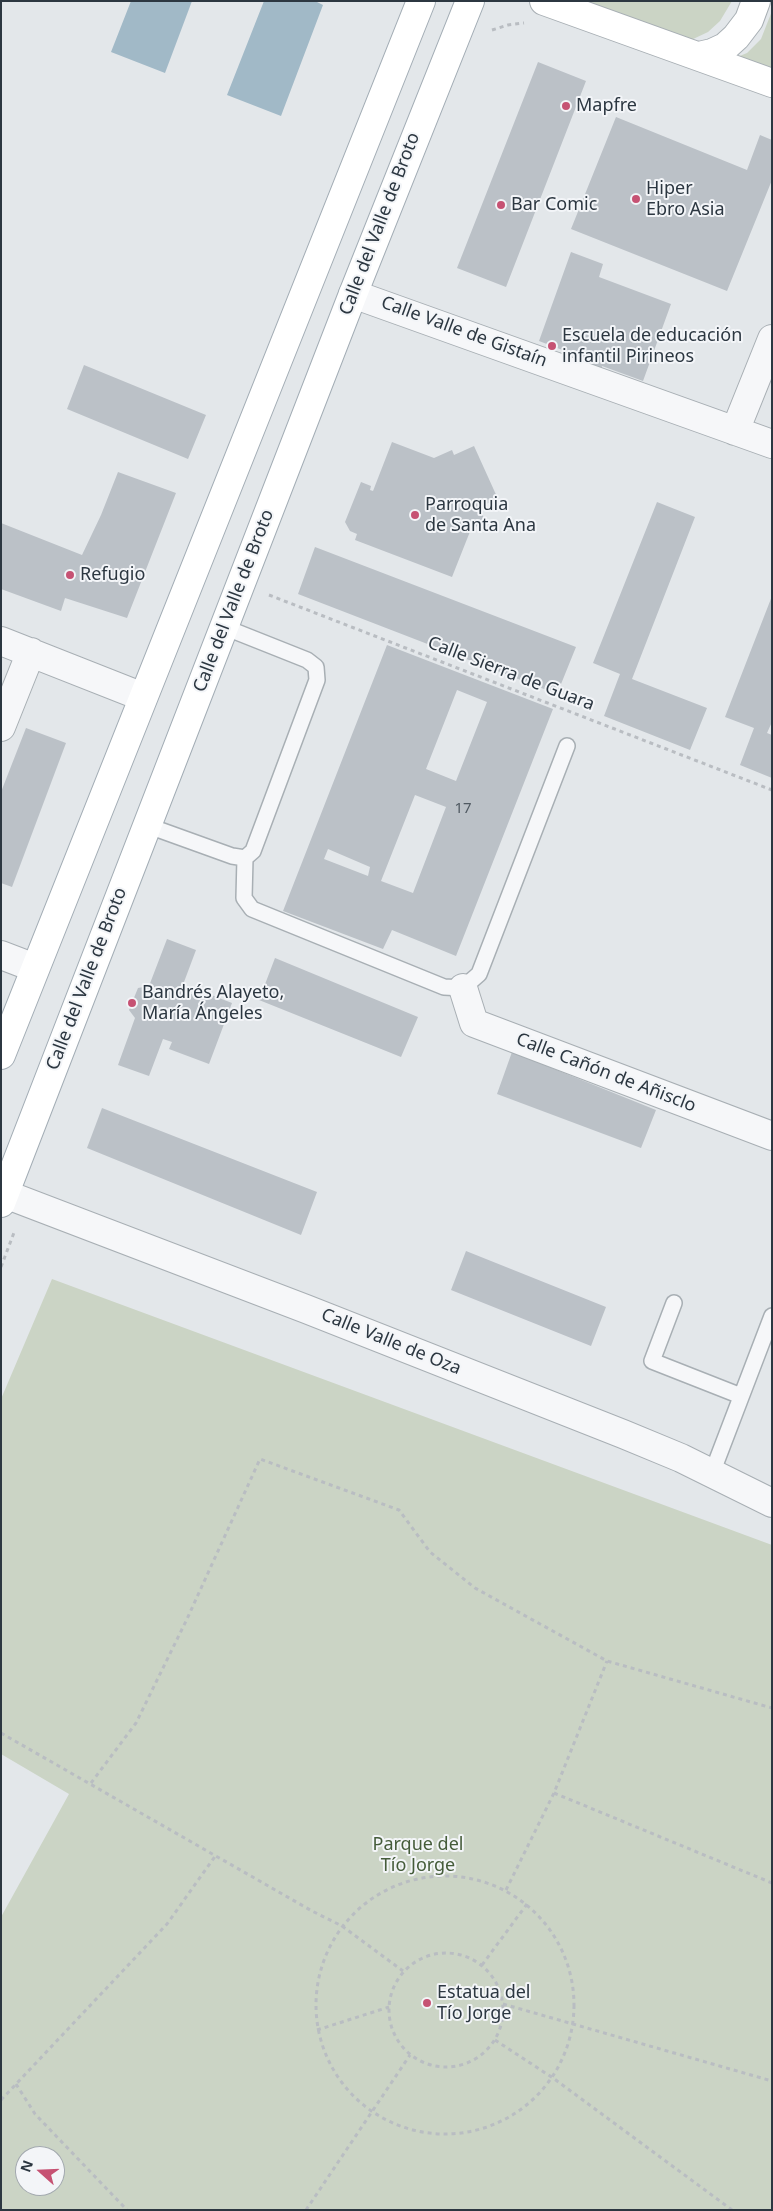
<!DOCTYPE html>
<meta charset="utf-8">
<style>
body{margin:0}
#map{position:relative;width:773px;height:2211px;overflow:hidden;background:#e3e7ea;font-family:"Noto Sans",sans-serif}
canvas{display:block}
.frame{position:absolute;inset:0;border:2px solid #2c3741;pointer-events:none}
.north{position:absolute;left:15px;top:2146px;width:50px;height:50px;box-sizing:border-box;background:#f3f5f8;border:1px solid #a3a9af;border-radius:50%;rotate:290deg;font-size:14px;font-weight:700;line-height:20px;text-align:center;color:#2c3741}
.north::after{content:'';display:block;margin:auto;width:18px;height:22px;background:#c65273;clip-path:polygon(50% 0,100% 100%,50% 72%,0 100%)}
</style>
<div id="map">
<canvas width="773" height="2211"></canvas>
<div class="frame"></div>
<div class="north">N</div>
</div>
<script>
const ctx = document.querySelector('canvas').getContext('2d');
ctx.lineJoin = 'round';
function fillPath(path, color) {
  ctx.fillStyle = color;
  ctx.fill(path, 'evenodd');
}
function toPath(rows) {
  const path = new Path2D();
  for (const r of rows) {
    if (r.length === 3) {
      path.moveTo(r[0] + r[2], r[1]);
      path.arc(r[0], r[1], r[2], 0, 2 * Math.PI);
      continue;
    }
    path.moveTo(r[0], r[1]);
    for (let i = 2; i < r.length; i += 2) path.lineTo(r[i], r[i + 1]);
  }
  return path;
}
function trace(path, color, width, dash) {
  ctx.strokeStyle = color;
  ctx.lineWidth = width;
  ctx.lineCap = dash ? 'butt' : 'round';
  ctx.setLineDash(dash || []);
  ctx.stroke(path);
}
function write(font, color, halo, rows, align = 'center') {
  ctx.font = font + ' "Noto Sans",sans-serif';
  ctx.lineWidth = 4;
  ctx.setLineDash([]);
  ctx.textBaseline = 'middle';
  ctx.strokeStyle = halo;
  ctx.fillStyle = color;
  for (const [text, x, y, turn = 0] of rows) {
    ctx.save();
    ctx.translate(x, y);
    ctx.rotate((+turn || 0) * Math.PI / 180);
    ctx.textAlign = isNaN(turn) ? turn : align;
    if (halo) ctx.strokeText(text, 0, 0);
    ctx.fillText(text, 0, 0);
    ctx.restore();
  }
}
fillPath(toPath([
 [584,1,732,1,720,21,708,32,691,40],
 [772,11,772,71,735,58,747,53,761,39],
 [52,1279,772,1545,772,2210,1,2210,1,1917,69,1794,1,1754,1,1399],
 [25,2156,55,2156,55,2186,25,2186]
]), '#cbd4c5');
fillPath(toPath([
 [131,1,192,1,165,73,111,52],
 [264,1,315,1,323,5,281,116,227,95]
]), '#a1b9c7');
fillPath(toPath([
 [538,62,586,81,506,287,457,268],
 [616,117,747,170,760,135,772,140,772,180,727,291,571,229],
 [571,252,603,264,599,277,671,304,643,381,602,366,601,371,575,361,578,356,539,341],
 [84,365,206,415,188,459,67,409],
 [392,442,434,458,452,450,454,455,474,446,498,499,479,507,486,522,471,529,452,577,355,540,357,534,350,531,345,522,361,482,371,486,370,490,373,491],
 [118,472,176,493,127,618,65,598,61,611,1,589,1,523,82,555,101,515],
 [657,502,695,517,632,679,707,708,690,750,604,716,620,674,593,663],
 [315,547,576,647,557,694,298,594],
 [772,596,772,722,767,733,772,735,772,778,740,765,754,728,725,717],
 [387,645,553,709,456,956,392,930,383,949,283,911],
 [457,690,487,702,456,781,426,769],
 [415,795,446,807,413,893,381,881],
 [328,849,370,867,368,876,324,859],
 [26,728,66,743,12,887,1,883,1,792],
 [167,939,196,950,181,990,194,995,196,989,232,1003,209,1064,169,1049,172,1042,163,1039,149,1076,118,1065,135,1018,129,1010,138,988,149,986],
 [275,958,418,1017,401,1057,259,1000],
 [512,1052,656,1110,641,1148,497,1094],
 [102,1108,317,1192,301,1235,87,1148],
 [466,1251,606,1307,591,1346,451,1290]
]), '#bbc1c7');
const lane = toPath([
 [146,825,232,856,245,858,253,851,317,680,316,667,307,660,224,627],
 [245,858,244,898,252,909,444,987,463,988,479,974,567,746],
 [674,1303,652,1361,741,1396],
 [712,1473,772,1316]
]);
const street = toPath([
 [353,294,772,444],
 [735,431,772,339],
 [1,641,143,697],
 [1,727,31,652],
 [1,955,35,968],
 [463,988,474,1023,772,1136],
 [5,1194,306,1309,623,1434,681,1458,772,1503]
]);
const secondary = toPath([
 [544,1,772,83],
 [699,56,712,53,725,47,736,37,749,20,756,1]
]);
const primary = toPath([
 [1,1055,421,1],
 [1,1203,353,294,470,1]
]);
trace(lane, '#a8afb4', 18);
trace(street, '#a8afb4', 30);
trace(secondary, '#a8afb4', 30);
trace(primary, '#a3adb5', 30);
trace(toPath([
 [492,30,508,25,524,23],
 [269,595,772,790],
 [1,1267,15,1230],
 [1,1733,312,1911,342,1926,403,1971],
 [91,1783,136,1723,187,1619,260,1459,399,1510,430,1552,475,1588,607,1661,772,1708],
 [554,1793,772,1883],
 [445,2005,129],
 [506,1890,554,1793,607,1661],
 [446,2010,57],
 [482,1965,527,1904],
 [503,2004,772,2081],
 [317,2030,389,2007],
 [495,2040,553,2078,732,2210],
 [16,2084,35,2114,127,2210],
 [1,2100,167,1924,216,1855],
 [306,2210,410,2055]
]), '#b9bdc2', 3, [4, 4]);
trace(lane, '#f6f7f9', 15);
trace(street, '#f6f7f9', 28);
trace(secondary, '#fff', 28);
trace(primary, '#fff', 28);
for (const [x, y, r, color] of [
 [566,106,5,"#c65273"],
 [636,199,5,"#c65273"],
 [501,205,5,"#c65273"],
 [552,346,5,"#c65273"],
 [415,515,5,"#c65273"],
 [70,575,5,"#c65273"],
 [132,1003,5,"#c65273"],
 [427,2003,5,"#c65273"]
]) {
  const dot = new Path2D();
  dot.arc(x, y, r, 0, 2 * Math.PI);
  ctx.fillStyle = color;
  ctx.fill(dot);
  trace(dot, '#f3f5f8', 2);
}
write('15px', '#505a62', null, [
 ["17",463,809]
]);
write('18px', '#2c3741', '#f3f5f8', [
 ["Mapfre",576,106],
 ["Hiper",646,189],
 ["Ebro Asia",646,210],
 ["Bar Comic",511,205],
 ["Escuela de educación",562,336],
 ["infantil Pirineos",562,357],
 ["Parroquia",425,505],
 ["de Santa Ana",425,526],
 ["Refugio",80,575],
 ["Bandrés Alayeto,",142,993],
 ["María Ángeles",142,1014],
 ["Estatua del",437,1993],
 ["Tío Jorge",437,2014]
], 'left');
write('18px', '#2c3741', '#f3f5f8', [
 ["Calle del Valle de Broto",380,224,-69],
 ["Calle Valle de Gistaín",464,332,20],
 ["Calle del Valle de Broto",234,601,-69],
 ["Calle Sierra de Guara",511,674,21],
 ["Calle del Valle de Broto",87,979,-69],
 ["Calle Cañón de Añisclo",606,1073,21],
 ["Calle Valle de Oza",391,1342,22]
]);
write('18px', '#455c3a', '#f3f5f8', [
 ["Parque del",418,1845],
 ["Tío Jorge",418,1866]
]);
</script>
